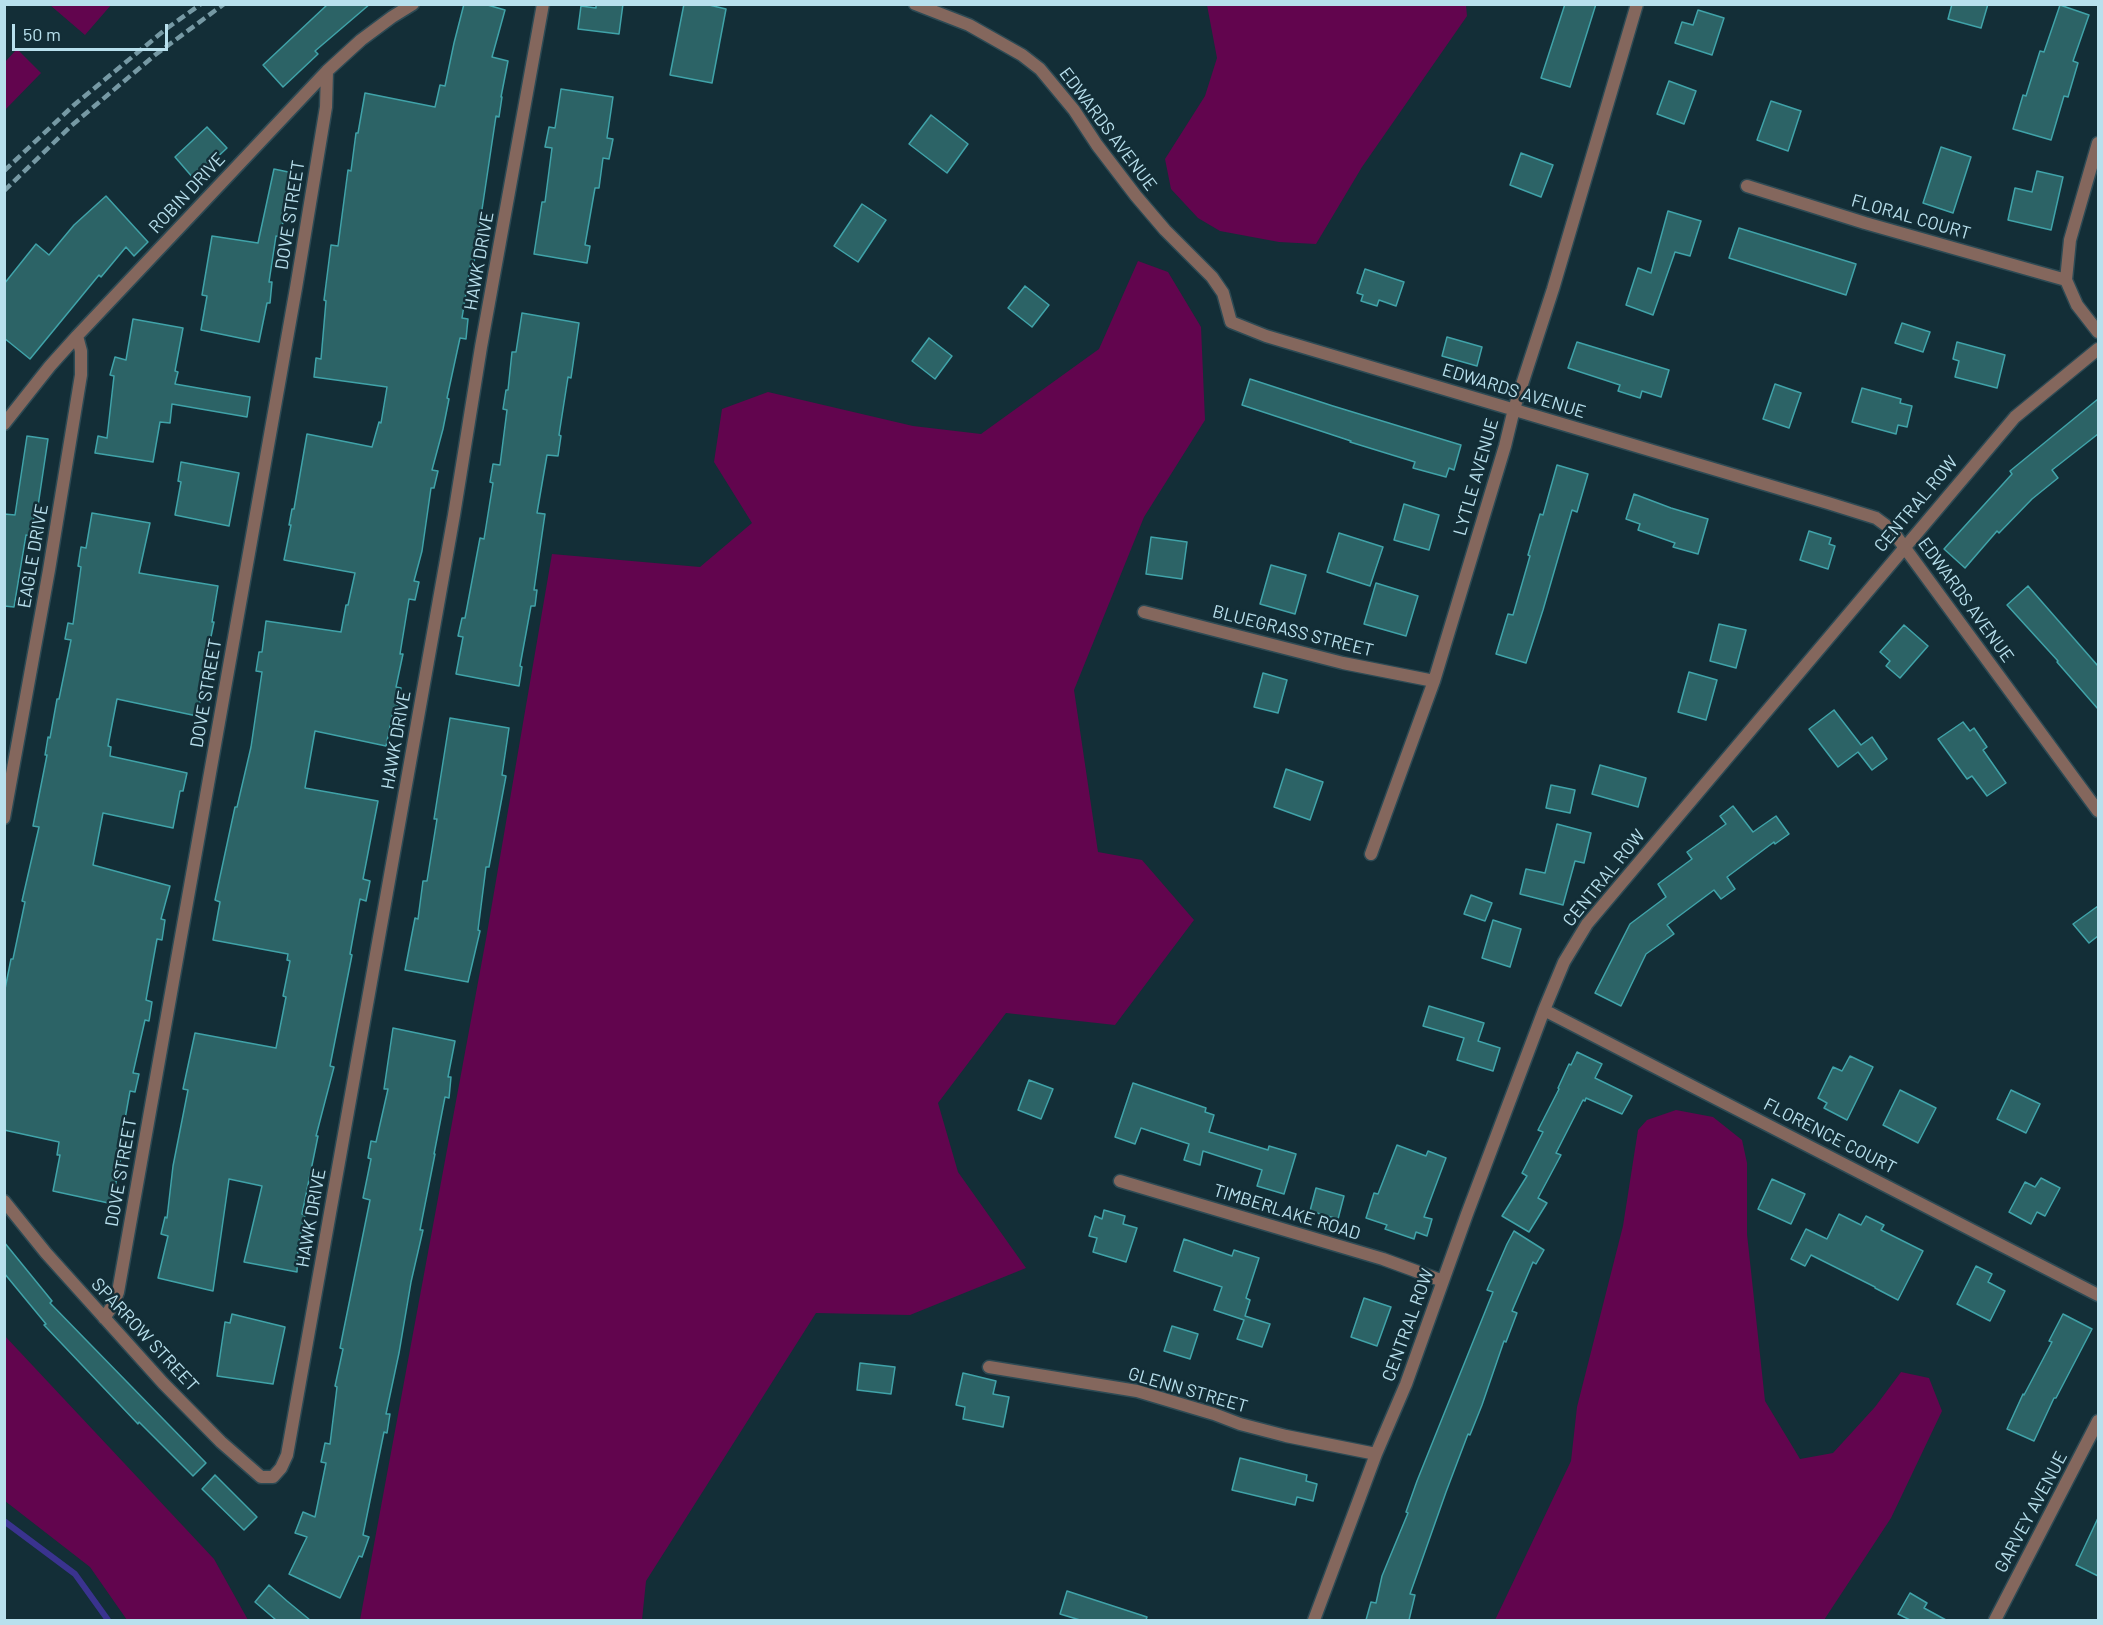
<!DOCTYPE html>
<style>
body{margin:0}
#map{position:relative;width:2103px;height:1625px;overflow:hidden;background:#132e37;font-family:Barlow,sans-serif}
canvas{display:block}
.frame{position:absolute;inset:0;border:6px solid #b8e0ed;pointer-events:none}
.scale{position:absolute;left:12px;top:24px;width:156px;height:27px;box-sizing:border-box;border:3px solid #b8e0ed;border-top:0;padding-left:8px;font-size:18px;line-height:21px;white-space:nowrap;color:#b8e0ed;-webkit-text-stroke:4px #132e37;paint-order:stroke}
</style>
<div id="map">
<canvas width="2103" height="1625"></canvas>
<div class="frame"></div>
<div class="scale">50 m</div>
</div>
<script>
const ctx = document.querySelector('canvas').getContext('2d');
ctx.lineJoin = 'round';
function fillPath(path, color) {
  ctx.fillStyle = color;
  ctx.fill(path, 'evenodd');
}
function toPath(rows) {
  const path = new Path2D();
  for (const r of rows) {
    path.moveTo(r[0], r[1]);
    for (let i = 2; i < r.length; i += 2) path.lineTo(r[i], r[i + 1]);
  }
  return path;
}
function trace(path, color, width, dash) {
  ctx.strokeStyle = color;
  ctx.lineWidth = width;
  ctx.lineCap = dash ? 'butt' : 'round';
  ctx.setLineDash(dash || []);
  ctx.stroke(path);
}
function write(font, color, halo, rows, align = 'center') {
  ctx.font = font + ' Barlow,sans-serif';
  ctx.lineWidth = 5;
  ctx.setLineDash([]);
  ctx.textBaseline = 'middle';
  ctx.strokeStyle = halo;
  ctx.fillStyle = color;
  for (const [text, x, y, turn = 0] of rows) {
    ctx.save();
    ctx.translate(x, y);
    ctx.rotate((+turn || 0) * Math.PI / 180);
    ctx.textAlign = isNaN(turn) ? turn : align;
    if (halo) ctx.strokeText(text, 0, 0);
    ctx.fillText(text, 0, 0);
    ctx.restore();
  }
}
fillPath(toPath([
 [50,5,111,5,85,35],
 [1207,5,1466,5,1467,16,1362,167,1316,244,1279,242,1220,231,1198,218,1171,189,1165,159,1205,96,1217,58],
 [17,49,41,73,5,110,5,62],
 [1138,261,1168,272,1201,327,1205,420,1144,517,1074,690,1098,852,1142,860,1194,920,1115,1025,1006,1013,938,1103,958,1172,1026,1268,910,1315,816,1313,646,1581,642,1620,360,1620,486,939,552,554,700,567,752,523,714,462,722,409,768,392,913,426,981,434,1099,349],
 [1676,1110,1713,1117,1742,1140,1747,1163,1747,1234,1765,1401,1800,1459,1833,1453,1875,1407,1901,1372,1929,1378,1942,1411,1891,1518,1824,1620,1495,1620,1571,1461,1577,1407,1623,1226,1638,1130,1647,1120],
 [4,1335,214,1559,248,1620,127,1620,90,1567,5,1501]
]), '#62054e');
trace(toPath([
 [4,1521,75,1574,108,1620]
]), '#3a338f', 6);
const building = toPath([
 [328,4,370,4,315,51,318,54,283,87,263,65,328,4],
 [464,4,484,4,505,10,492,57,508,61,501,97,502,97,499,117,496,116,474,263,471,262,462,318,468,319,466,339,460,338,447,398,449,399,443,429,432,470,438,471,434,488,431,488,422,551,414,581,419,582,415,600,409,599,400,654,403,654,396,687,401,688,397,708,394,707,386,746,315,731,305,788,378,801,363,879,370,881,366,901,360,899,350,954,352,955,330,1066,334,1067,316,1136,318,1136,302,1214,305,1215,298,1247,297,1272,244,1262,262,1186,229,1179,213,1291,158,1278,168,1236,161,1234,165,1217,167,1218,173,1166,188,1090,183,1089,195,1033,276,1048,286,997,283,996,290,961,287,960,288,954,213,940,220,902,215,900,235,807,237,807,251,747,262,672,256,671,259,652,262,652,266,621,341,632,346,605,348,605,355,573,284,560,291,525,289,525,292,509,294,509,307,434,372,447,379,422,381,423,387,387,314,377,316,358,321,359,326,301,324,300,331,245,338,246,348,170,351,171,356,133,358,133,365,93,435,107,440,85,445,86,454,43,464,4],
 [596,4,623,4,619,34,578,29,581,6,596,8,596,4],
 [684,4,705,4,726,9,712,83,670,75,684,4],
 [1565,4,1596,4,1570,87,1541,78,1565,4],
 [1952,4,1988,4,1981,28,1948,19,1952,4],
 [2060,5,2089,15,2073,61,2078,63,2068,97,2064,96,2051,140,2013,129,2023,95,2026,96,2040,51,2044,52,2060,5],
 [1698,10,1724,18,1712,55,1675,43,1682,22,1693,25,1698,10],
 [1669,81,1696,91,1684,124,1657,114,1669,81],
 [561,89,613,97,607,138,613,139,609,159,603,158,599,188,595,188,585,245,590,246,587,263,534,254,542,202,545,202,552,148,545,147,549,127,555,128,561,89],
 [1771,101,1801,111,1788,151,1757,140,1771,101],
 [931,115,968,144,947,173,909,144,931,115],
 [207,127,227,148,194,179,175,157,207,127],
 [1941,147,1971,157,1953,213,1923,203,1941,147],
 [1521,153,1553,165,1541,197,1510,185,1521,153],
 [274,169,293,173,280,237,276,236,269,282,272,282,270,303,267,303,259,342,201,330,207,296,202,295,212,236,258,243,274,169],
 [2037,171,2063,177,2051,230,2008,220,2015,188,2032,192,2037,171],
 [106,196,148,242,134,256,126,247,101,277,99,275,30,359,4,338,4,284,36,244,49,255,74,225,106,196],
 [862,204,886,220,858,262,834,246,862,204],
 [1668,211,1701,221,1690,256,1675,252,1653,315,1626,305,1638,268,1651,273,1668,211],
 [1739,228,1856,264,1846,295,1729,258,1739,228],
 [1365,269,1404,282,1396,306,1379,300,1377,306,1361,301,1363,295,1357,293,1365,269],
 [1025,286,1049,305,1032,327,1008,308,1025,286],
 [522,313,579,323,571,378,568,377,559,435,561,436,558,456,547,455,537,513,545,514,534,590,537,590,535,606,531,606,520,666,522,667,519,686,456,674,463,637,458,636,462,618,465,618,480,538,484,539,493,483,490,482,493,464,500,465,507,410,503,409,506,390,508,390,512,352,516,352,522,313],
 [133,319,183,328,175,371,178,372,175,384,250,397,247,417,172,404,170,423,160,422,153,462,95,453,98,436,107,438,114,376,110,375,115,357,126,360,133,319],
 [1902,323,1930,332,1923,352,1895,343,1902,323],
 [1447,337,1482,347,1477,366,1442,356,1447,337],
 [929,338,952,356,935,379,912,361,929,338],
 [1577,342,1669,370,1661,397,1642,391,1640,398,1618,391,1620,385,1568,368,1577,342],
 [1957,342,2005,355,1997,388,1955,377,1959,361,1953,359,1957,342],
 [1250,379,1333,406,1461,445,1454,470,1449,468,1446,477,1413,468,1415,462,1350,442,1351,441,1242,405,1250,379],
 [1775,384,1801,393,1789,428,1763,419,1775,384],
 [1862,388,1901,399,1900,403,1912,406,1907,427,1898,425,1896,434,1852,422,1862,388],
 [2098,399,2098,434,2052,470,2058,478,2032,499,1999,533,1997,531,1965,568,1944,549,2012,474,2010,471,2098,399],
 [27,436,48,439,38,506,36,505,31,536,26,535,14,607,4,606,4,514,15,515,27,436],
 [181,462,239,473,229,526,175,515,181,482,178,481,181,462],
 [1557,465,1588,474,1577,512,1572,510,1543,610,1526,663,1496,654,1508,614,1513,615,1530,556,1528,555,1540,514,1543,515,1557,465],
 [1634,494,1671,508,1708,519,1698,554,1673,547,1675,543,1638,530,1640,524,1626,519,1634,494],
 [1404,504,1439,515,1429,550,1394,540,1404,504],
 [92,513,150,523,139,573,218,586,212,622,214,622,206,661,212,662,208,681,204,680,197,716,117,699,108,746,111,747,110,756,187,773,183,791,180,791,173,828,103,813,93,865,170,886,161,919,165,920,162,940,157,939,146,1000,152,1002,149,1021,145,1020,133,1073,139,1074,135,1092,130,1091,120,1147,123,1148,115,1187,117,1187,113,1204,53,1191,60,1155,57,1155,59,1142,4,1130,4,994,11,959,13,959,25,902,22,901,39,827,33,826,47,755,45,755,48,737,50,738,57,699,59,699,71,640,65,639,68,623,73,624,81,567,78,566,81,547,86,548,92,513],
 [1809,531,1831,538,1829,544,1835,546,1828,569,1800,560,1809,531],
 [1339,533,1383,547,1370,586,1327,572,1339,533],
 [1151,537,1187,542,1182,579,1146,574,1151,537],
 [1271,565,1306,575,1295,614,1260,604,1271,565],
 [1376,583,1418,596,1406,636,1364,624,1376,583],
 [2028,586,2098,666,2098,709,2057,662,2058,661,2007,605,2028,586],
 [1719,624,1746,630,1736,668,1710,661,1719,624],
 [1904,625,1928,646,1900,678,1886,666,1890,661,1880,652,1904,625],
 [1689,672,1717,680,1706,720,1678,712,1689,672],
 [1263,673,1287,680,1278,713,1254,707,1263,673],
 [1834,710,1861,745,1872,737,1887,759,1872,770,1858,752,1838,767,1809,729,1834,710],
 [450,718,509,728,502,775,506,776,489,867,486,867,478,930,480,931,468,982,405,970,415,918,418,919,423,881,427,881,437,819,434,819,450,718],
 [1963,722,1970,731,1974,728,1987,747,1983,750,2006,783,1987,796,1972,776,1967,779,1938,739,1963,722],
 [1600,765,1646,778,1638,807,1592,794,1600,765],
 [1286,769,1323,782,1310,820,1274,807,1286,769],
 [1551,785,1575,790,1570,813,1546,808,1551,785],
 [1733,806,1753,832,1776,816,1789,834,1775,844,1774,842,1727,877,1735,889,1721,899,1714,890,1667,925,1674,934,1646,954,1621,1006,1595,993,1630,924,1666,897,1658,884,1692,859,1687,852,1726,824,1720,816,1733,806],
 [1557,824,1591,833,1584,863,1575,861,1563,905,1520,894,1526,869,1545,873,1557,824],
 [1471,895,1492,903,1485,921,1464,914,1471,895],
 [2098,906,2098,936,2089,943,2073,924,2098,906],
 [1493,920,1521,929,1510,967,1482,958,1493,920],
 [1429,1006,1484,1023,1478,1041,1500,1048,1493,1071,1457,1060,1464,1038,1423,1026,1429,1006],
 [393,1028,455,1041,448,1077,451,1077,449,1098,445,1097,434,1154,435,1154,420,1230,423,1230,411,1282,399,1353,386,1414,390,1414,387,1433,384,1432,363,1535,369,1537,362,1557,359,1556,340,1598,289,1574,307,1537,295,1533,303,1512,315,1517,326,1463,321,1462,325,1443,330,1444,337,1387,335,1386,343,1349,340,1348,370,1200,363,1198,371,1159,368,1158,371,1141,376,1142,388,1089,384,1089,393,1028],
 [1577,1052,1602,1064,1595,1078,1632,1096,1622,1114,1586,1098,1585,1101,1583,1100,1556,1153,1561,1155,1538,1198,1547,1203,1529,1232,1502,1216,1527,1176,1522,1173,1543,1132,1538,1130,1559,1089,1558,1088,1569,1064,1571,1065,1577,1052],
 [1850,1056,1873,1067,1847,1120,1824,1108,1827,1103,1818,1098,1833,1067,1842,1071,1850,1056],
 [1029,1080,1053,1089,1041,1119,1018,1110,1029,1080],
 [1133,1083,1206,1108,1205,1112,1214,1115,1209,1132,1268,1150,1269,1146,1296,1154,1284,1194,1257,1186,1262,1170,1203,1151,1200,1165,1184,1160,1189,1144,1141,1128,1135,1144,1115,1137,1133,1083],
 [1900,1090,1936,1108,1918,1143,1883,1125,1900,1090],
 [2011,1090,2040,1104,2026,1133,1997,1119,2011,1090],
 [1397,1145,1426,1156,1428,1151,1446,1158,1424,1217,1432,1219,1427,1236,1416,1232,1414,1239,1385,1229,1387,1225,1366,1218,1374,1193,1378,1194,1397,1145],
 [2041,1178,2060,1188,2045,1216,2037,1212,2031,1224,2009,1212,2025,1182,2035,1187,2041,1178],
 [1772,1179,1805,1194,1791,1224,1758,1209,1772,1179],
 [1316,1188,1344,1196,1338,1219,1310,1211,1316,1188],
 [1104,1210,1125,1216,1123,1224,1137,1228,1126,1262,1093,1252,1097,1238,1089,1236,1095,1216,1102,1219,1104,1210],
 [1839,1214,1861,1225,1866,1216,1884,1225,1881,1230,1923,1251,1898,1300,1875,1288,1875,1287,1811,1255,1805,1266,1791,1259,1806,1229,1827,1239,1839,1214],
 [1514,1231,1544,1250,1536,1264,1533,1262,1512,1311,1517,1313,1506,1342,1504,1341,1482,1405,1470,1435,1468,1434,1446,1492,1410,1594,1415,1595,1409,1620,1366,1620,1371,1602,1376,1603,1382,1576,1408,1513,1406,1512,1417,1481,1493,1292,1487,1290,1507,1244,1514,1231],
 [1184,1239,1232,1256,1234,1250,1259,1258,1246,1298,1250,1300,1245,1316,1270,1324,1262,1347,1237,1339,1244,1320,1214,1310,1222,1287,1174,1271,1184,1239],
 [4,1242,52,1301,50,1303,206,1463,193,1476,139,1422,138,1424,44,1325,46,1324,4,1273,4,1242],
 [1976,1266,1992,1274,1988,1282,2005,1291,1990,1321,1957,1304,1976,1266],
 [1364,1298,1391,1307,1377,1346,1351,1337,1364,1298],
 [232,1314,285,1327,273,1384,217,1376,225,1322,230,1323,232,1314],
 [2063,1314,2092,1329,2056,1398,2054,1398,2034,1441,2007,1429,2023,1394,2024,1395,2052,1342,2049,1341,2063,1314],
 [1172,1326,1198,1334,1190,1359,1164,1351,1172,1326],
 [860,1363,895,1367,891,1394,857,1390,860,1363],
 [963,1373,996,1381,993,1394,1009,1397,1003,1427,963,1419,965,1407,956,1405,963,1373],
 [1240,1458,1307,1475,1306,1481,1317,1484,1313,1501,1297,1497,1295,1505,1232,1490,1240,1458],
 [215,1475,257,1517,244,1530,202,1489,215,1475],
 [2098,1518,2098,1576,2076,1565,2098,1518],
 [269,1585,287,1601,310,1620,276,1620,255,1602,269,1585],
 [1067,1591,1147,1617,1146,1620,1080,1620,1060,1614,1067,1591],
 [1910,1593,1927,1603,1924,1608,1946,1620,1910,1620,1898,1614,1910,1593]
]);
fillPath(building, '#2c6366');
trace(building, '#40a3a9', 1.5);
const street = toPath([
 [915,4,969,25,1022,55,1040,69,1074,110,1097,145,1136,196,1165,230,1212,277,1223,293,1231,322,1266,336,1828,503,1876,518,1891,529,2098,811],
 [2098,143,2070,240,2066,280,2077,305,2098,332],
 [1747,186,1865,223,2066,280],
 [4,424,50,366,77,336,327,71,361,40,392,17,413,4],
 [1144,612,1343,663,1434,681],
 [4,818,49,570,81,375,81,351,77,336],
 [1371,854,1434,681,1505,446,1514,409,1553,289,1637,4],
 [1544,1010,2098,1295],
 [1120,1181,1383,1259,1443,1281],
 [4,1201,46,1253,163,1383,221,1442,261,1477,273,1477,281,1468,287,1455,454,515,481,347,543,4],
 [104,1318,113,1305,118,1292,296,288,326,107,327,71],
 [989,1367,1137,1391,1214,1414,1240,1424,1286,1436,1376,1454],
 [1314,1620,1376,1454,1406,1384,1467,1214,1544,1010,1564,962,1587,924,2015,417,2098,349],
 [1995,1620,2098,1421]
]);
trace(street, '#2d4a54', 15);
trace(street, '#84675d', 12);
trace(toPath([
 [4,171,74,105,166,29,201,4],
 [4,191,71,126,155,55,224,4]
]), '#7699a4', 4.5, [9, 4.5]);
write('18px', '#b8e0ed', '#132e37', [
 ["EDWARDS AVENUE",1108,129,53],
 ["ROBIN DRIVE",187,193,-47],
 ["DOVE STREET",290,215,-81],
 ["FLORAL COURT",1911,217,16],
 ["HAWK DRIVE",479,261,-80],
 ["EDWARDS AVENUE",1514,391,17],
 ["LYTLE AVENUE",1476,477,-74],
 ["CENTRAL ROW",1916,504,-50],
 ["EAGLE DRIVE",33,556,-80],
 ["EDWARDS AVENUE",1966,600,54],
 ["BLUEGRASS STREET",1293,631,14],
 ["DOVE STREET",206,693,-80],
 ["HAWK DRIVE",396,740,-80],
 ["CENTRAL ROW",1604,878,-51],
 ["FLORENCE COURT",1830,1136,27],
 ["DOVE STREET",121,1172,-80],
 ["TIMBERLAKE ROAD",1287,1212,17],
 ["HAWK DRIVE",311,1218,-80],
 ["CENTRAL ROW",1408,1325,-70],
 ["SPARROW STREET",145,1335,47],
 ["GLENN STREET",1188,1390,16],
 ["GARVEY AVENUE",2031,1512,-62]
]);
</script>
